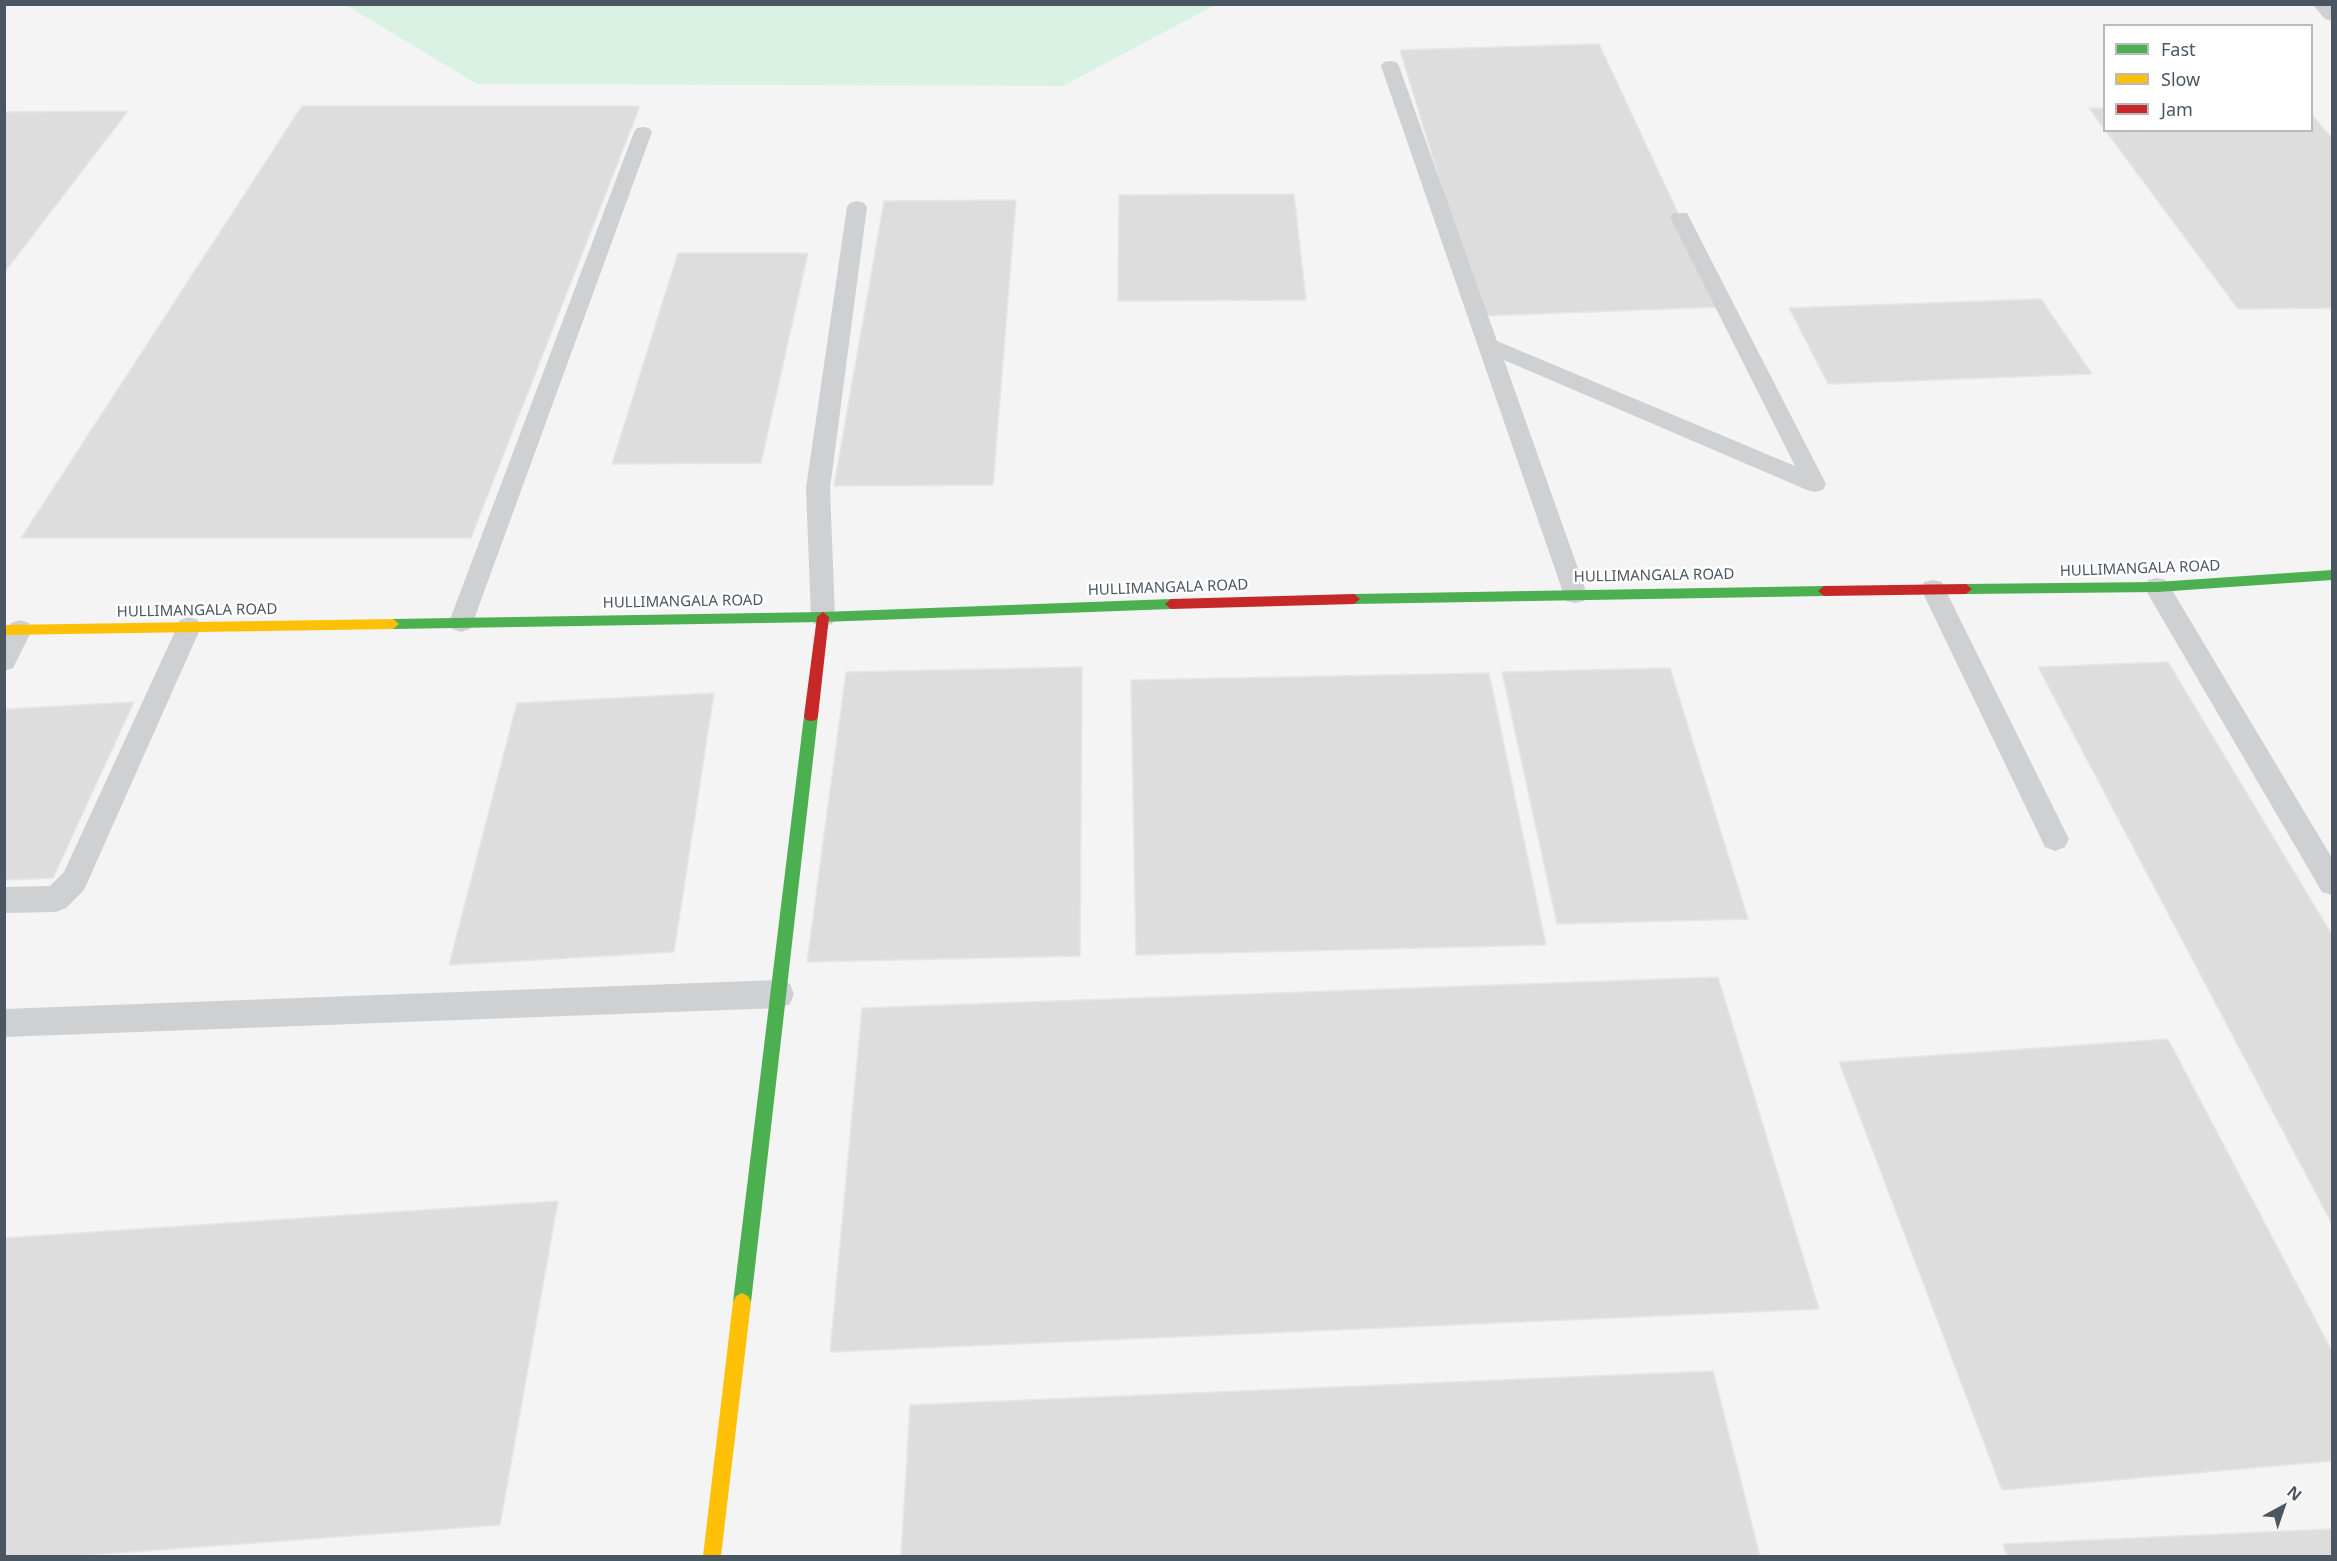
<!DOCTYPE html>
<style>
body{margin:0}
#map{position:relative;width:2337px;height:1561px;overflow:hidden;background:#f4f4f4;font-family:"Noto Sans",sans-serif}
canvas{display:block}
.frame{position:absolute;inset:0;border:6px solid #4a5661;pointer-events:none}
.legend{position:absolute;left:2103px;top:24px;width:210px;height:108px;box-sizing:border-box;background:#fff;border:2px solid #b7bbc0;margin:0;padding:8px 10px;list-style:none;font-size:18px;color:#4a5661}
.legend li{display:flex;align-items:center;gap:12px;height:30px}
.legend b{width:30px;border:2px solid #b7bbc0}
.north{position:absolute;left:2253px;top:1477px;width:60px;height:60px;-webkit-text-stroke:4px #fff;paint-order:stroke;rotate:40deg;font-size:16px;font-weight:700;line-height:24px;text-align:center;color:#4a5661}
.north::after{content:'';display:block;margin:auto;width:21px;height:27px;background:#4a5661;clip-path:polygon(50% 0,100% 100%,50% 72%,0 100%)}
</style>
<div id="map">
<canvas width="2337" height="1561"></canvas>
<div class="frame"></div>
<ul class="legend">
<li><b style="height:8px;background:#4caf50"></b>Fast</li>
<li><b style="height:8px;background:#ffc107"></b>Slow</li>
<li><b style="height:8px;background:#c62828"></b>Jam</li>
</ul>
<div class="north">N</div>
</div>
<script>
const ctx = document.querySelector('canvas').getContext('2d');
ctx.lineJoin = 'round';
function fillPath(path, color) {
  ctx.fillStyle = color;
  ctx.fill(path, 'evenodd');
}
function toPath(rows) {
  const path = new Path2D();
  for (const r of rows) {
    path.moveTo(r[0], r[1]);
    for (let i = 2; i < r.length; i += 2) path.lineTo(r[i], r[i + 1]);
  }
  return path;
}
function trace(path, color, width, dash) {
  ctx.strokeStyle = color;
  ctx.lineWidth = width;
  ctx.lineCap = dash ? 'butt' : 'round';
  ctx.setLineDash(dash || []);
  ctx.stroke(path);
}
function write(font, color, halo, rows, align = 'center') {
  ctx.font = font + ' "Noto Sans",sans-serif';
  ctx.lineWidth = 5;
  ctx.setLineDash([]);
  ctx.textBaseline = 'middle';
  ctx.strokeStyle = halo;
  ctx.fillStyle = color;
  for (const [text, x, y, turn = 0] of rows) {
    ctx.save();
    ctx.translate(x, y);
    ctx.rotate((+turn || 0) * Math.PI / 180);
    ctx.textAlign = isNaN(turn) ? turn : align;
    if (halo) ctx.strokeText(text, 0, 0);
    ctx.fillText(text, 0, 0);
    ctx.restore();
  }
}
fillPath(toPath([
 [346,5,1215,5,1063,86,477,84]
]), '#d9f2e3');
const building = toPath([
 [1599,44,1722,307,1481,316,1400,50,1599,44],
 [302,106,640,106,471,538,21,538,302,106],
 [2089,108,2104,108,2104,129,2089,108],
 [128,111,4,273,4,112,128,111],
 [2312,115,2332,138,2332,308,2238,309,2105,130,2312,130,2312,115],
 [1294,194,1306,300,1118,301,1119,195,1294,194],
 [1016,200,993,485,834,486,884,201,1016,200],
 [678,253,808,253,761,463,612,464,678,253],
 [2041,299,2092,374,1828,384,1789,308,2041,299],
 [2168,662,2332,935,2332,1224,2038,667,2168,662],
 [1082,667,1080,956,807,962,846,672,1082,667],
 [1670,668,1748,919,1557,924,1502,672,1670,668],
 [1489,673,1546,945,1136,955,1131,680,1489,673],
 [714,693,674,952,449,965,517,703,714,693],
 [134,702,53,878,4,880,4,714,7,709,134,702],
 [1718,977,1819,1309,830,1352,862,1008,1718,977],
 [2168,1039,2332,1351,2332,1461,2002,1490,1839,1062,2168,1039],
 [558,1201,500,1525,77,1556,4,1556,4,1238,558,1201],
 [1713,1371,1760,1556,901,1556,910,1405,1713,1371],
 [2332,1529,2332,1556,2007,1556,2003,1544,2332,1529]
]);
fillPath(building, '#ddddde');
trace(building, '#e5e6e7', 1.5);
fillPath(toPath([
 [1390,61,1396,62,1399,66,1497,341,1795,466,1670,217,1673,213,1687,213,1826,484,1823,490,1815,492,1807,490,1504,360,1587,594,1584,601,1575,603,1566,601,1381,66,1384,62,1390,61],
 [643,127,649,128,652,132,473,622,470,629,461,632,452,629,449,622,634,132,637,128,643,127],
 [857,201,864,203,867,207,830,488,835,617,832,624,823,627,814,624,811,617,806,488,847,207,850,203,857,201],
 [2157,578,2166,580,2332,858,2332,895,2322,892,2148,594,2145,587,2148,580,2157,578],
 [1933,580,1942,582,1945,589,2065,831,2069,839,2065,847,2055,851,2045,847,1921,589,1924,582,1933,580],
 [189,617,198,620,201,627,84,890,66,908,56,912,4,913,4,887,50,886,64,872,177,627,180,620,189,617],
 [20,620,29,623,32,630,13,668,4,671,4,636,11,623,20,620],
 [779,980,790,984,794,994,790,1004,779,1008,4,1037,4,1009,779,980]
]), '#ced0d2');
fillPath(toPath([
 [2312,4,2332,4,2332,21,2325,19,2312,4]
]), '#ced0d2');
fillPath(toPath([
 [2332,570,2332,580,2157,592,1966,594,1960,589,1966,584,2157,582,2332,570],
 [1824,586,1830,591,1824,596,1354,604,1348,599,1354,594,1824,586],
 [1171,599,1177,604,1171,609,823,622,393,629,387,624,393,619,823,612,1171,599],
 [811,711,816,712,818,716,751,1302,748,1308,742,1311,736,1308,733,1302,804,716,806,712,811,711]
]), '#4caf50');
fillPath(toPath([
 [393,619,399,624,393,629,4,635,4,625,393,619],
 [742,1293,748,1296,751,1302,721,1556,703,1556,733,1302,736,1296,742,1293]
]), '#ffc107');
fillPath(toPath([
 [1966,584,1972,589,1966,594,1824,596,1818,591,1824,586,1966,584],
 [1354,594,1360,599,1354,604,1171,609,1165,604,1171,599,1354,594],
 [823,612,829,617,818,716,816,720,811,721,806,720,804,716,817,617,823,612]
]), '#c62828');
write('15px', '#4a5661', '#fff', [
 ["HULLIMANGALA ROAD",2140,569,-2],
 ["HULLIMANGALA ROAD",1654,576,-1],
 ["HULLIMANGALA ROAD",1168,588,-2],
 ["HULLIMANGALA ROAD",683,602,-1],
 ["HULLIMANGALA ROAD",197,611,-1]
]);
</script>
